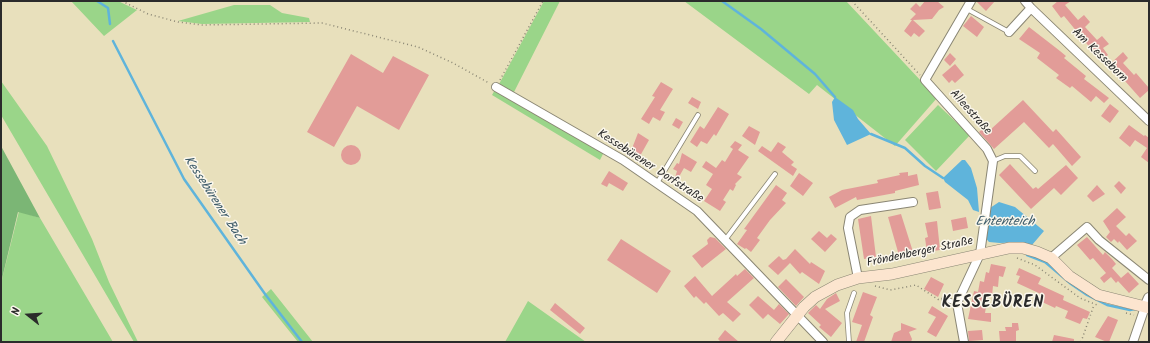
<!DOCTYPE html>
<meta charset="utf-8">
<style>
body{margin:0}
#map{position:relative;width:1150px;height:343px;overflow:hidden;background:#e8e0bc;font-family:Kalam,sans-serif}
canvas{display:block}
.frame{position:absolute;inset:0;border:2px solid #2b2b2b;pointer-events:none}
.north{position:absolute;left:8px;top:295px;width:40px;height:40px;-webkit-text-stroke:3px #fbf7ec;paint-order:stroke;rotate:287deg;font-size:11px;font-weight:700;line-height:16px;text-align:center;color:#2b2b2b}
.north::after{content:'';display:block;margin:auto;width:14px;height:18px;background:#2b2b2b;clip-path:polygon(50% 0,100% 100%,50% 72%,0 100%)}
</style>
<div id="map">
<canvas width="1150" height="343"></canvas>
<div class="frame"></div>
<div class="north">N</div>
</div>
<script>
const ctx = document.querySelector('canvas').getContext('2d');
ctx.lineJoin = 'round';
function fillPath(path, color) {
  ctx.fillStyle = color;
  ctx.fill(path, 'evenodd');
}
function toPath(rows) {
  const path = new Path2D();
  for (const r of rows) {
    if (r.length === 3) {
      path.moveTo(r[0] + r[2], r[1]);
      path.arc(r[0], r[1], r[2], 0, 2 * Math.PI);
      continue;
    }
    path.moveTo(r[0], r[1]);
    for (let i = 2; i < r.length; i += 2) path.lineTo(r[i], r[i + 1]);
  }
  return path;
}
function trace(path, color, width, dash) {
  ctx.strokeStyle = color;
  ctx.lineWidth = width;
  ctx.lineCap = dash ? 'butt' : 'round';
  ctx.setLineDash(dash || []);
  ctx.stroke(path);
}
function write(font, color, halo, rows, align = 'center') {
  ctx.font = font + ' Kalam,sans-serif';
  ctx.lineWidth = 3;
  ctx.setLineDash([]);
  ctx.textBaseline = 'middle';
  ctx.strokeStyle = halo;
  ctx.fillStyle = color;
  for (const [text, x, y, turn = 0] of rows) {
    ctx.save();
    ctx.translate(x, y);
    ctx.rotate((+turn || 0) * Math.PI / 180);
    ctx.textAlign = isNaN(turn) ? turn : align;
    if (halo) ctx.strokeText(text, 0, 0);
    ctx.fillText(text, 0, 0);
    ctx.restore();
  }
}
fillPath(toPath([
 [71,1,118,1,137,10,104,36],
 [544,1,560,1,513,94,498,86],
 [684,1,846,1,937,98,895,146,817,85,809,94],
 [234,5,270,5,282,13,309,18,310,22,202,24,178,21],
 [1,81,47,146,92,239,109,282,138,342,134,342,1,115],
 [496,88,604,152,600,160,492,95],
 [938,105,970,135,936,171,905,140],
 [19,211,40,218,113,342,1,342,1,283],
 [271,289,313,342,298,342,262,297],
 [528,301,586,342,505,342]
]), '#9ad589');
fillPath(toPath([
 [1,146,40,218,18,212,1,283]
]), '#7bb675');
fillPath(toPath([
 [835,97,853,110,858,119,871,134,847,145,834,120,832,102],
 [962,160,965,160,971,168,977,188,979,212,973,210,968,200,945,182,943,178],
 [999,202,1015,207,1044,231,1032,245,1021,242,1000,243,989,242,984,236,990,208]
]), '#5fb4db');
trace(toPath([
 [97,1,108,8,110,24],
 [722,1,761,29,815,74,835,97],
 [113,41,184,179,265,294,302,342],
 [871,134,905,148,925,166,943,178],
 [1027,255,1045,262,1071,284,1087,295,1107,305,1130,310,1135,309]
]), '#5fb4db', 2.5);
fillPath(toPath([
 [925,1,937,1,944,7,939,10,932,19,913,20,925,31,919,37,914,33,911,37,904,31,912,20,910,20,916,14,910,9,916,3,920,7],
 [976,1,995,1,986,11],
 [1058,1,1071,1,1065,5,1078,20,1084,15,1090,22,1085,27,1097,40,1102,36,1109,44,1103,48,1108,55,1101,61,1064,16,1061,18,1052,6],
 [971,16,984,27,977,37,963,26],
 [1029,27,1060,51,1066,56,1064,58,1086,76,1084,79,1109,98,1104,103,1096,96,1091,102,1072,86,1070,88,1056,78,1059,75,1037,58,1040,53,1019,39],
 [1123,52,1128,58,1123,63,1134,75,1136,73,1149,88,1149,90,1140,98,1110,64],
 [950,53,956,59,950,66,944,60],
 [351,54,383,73,393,56,429,75,399,130,357,106,334,147,307,132],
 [955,64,964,75,955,83,952,80,949,83,942,75],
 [661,82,673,89,660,110,665,112,660,121,653,117,649,124,641,119,655,97,652,96],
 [692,97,701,102,698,109,688,103],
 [1023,100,1053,132,1056,129,1081,157,1072,166,1053,144,1049,148,1024,122,994,149,979,132,986,126,990,130],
 [1110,104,1119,111,1110,123,1101,116],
 [718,107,729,114,716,136,714,134,707,144,701,141,697,147,690,142,700,126,704,129],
 [676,118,683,122,679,129,672,125],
 [1129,125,1144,136,1145,135,1149,138,1149,163,1141,157,1147,148,1135,140,1130,147,1119,138],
 [749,126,760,132,755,145,742,136],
 [638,133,649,140,640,156,631,151],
 [735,141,742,145,738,150,749,157,737,174,742,177,735,184,736,185,733,191,730,189,723,200,726,202,720,211,704,201,712,189,706,185,713,174,702,167,706,161,716,168,722,160,725,162,733,149,730,147],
 [778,142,786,147,782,152,794,162,791,165,797,169,793,176,758,151,762,146,771,152],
 [351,155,10],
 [682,153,697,162,691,172,684,168,676,182,674,181,677,171,673,169,677,163,679,164],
 [1010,164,1033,189,1036,187,1038,189,1066,165,1078,178,1061,195,1054,188,1031,209,999,175],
 [609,171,628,183,623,191,609,183,607,187,601,184],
 [908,172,908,176,917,174,919,185,895,191,895,193,857,200,856,197,835,208,829,197,842,190,878,183,877,180,900,175,899,173],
 [799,173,813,183,803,196,790,186],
 [1119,181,1126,188,1121,194,1114,186],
 [776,185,787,193,782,200,786,203,770,220,757,238,760,240,751,252,746,248,745,249,737,244,747,230,744,229],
 [1097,185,1105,194,1093,202,1087,196],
 [938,191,941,208,929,210,926,193],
 [1117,208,1126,217,1116,226,1126,236,1129,233,1137,241,1127,250,1119,241,1118,243,1114,239,1111,242,1106,237,1110,232,1103,221],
 [901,214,914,255,900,259,888,217],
 [871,216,876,257,864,259,858,219],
 [966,217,968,228,953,231,951,220],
 [937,221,940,250,927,252,925,238,928,237,925,223],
 [819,231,827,238,831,234,837,239,825,252,811,239],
 [710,237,715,238,726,249,702,268,692,256,708,244,707,240],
 [1087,237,1103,255,1105,252,1112,259,1116,264,1112,268,1121,278,1128,272,1139,284,1129,293,1118,281,1116,283,1111,277,1104,283,1100,278,1106,273,1093,258,1090,260,1077,245],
 [621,239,671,271,657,293,607,260],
 [795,249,810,264,811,262,825,271,819,284,802,272,800,274,790,263,778,275,768,266,779,256,783,260,786,259],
 [991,264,1006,267,1003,277,999,276,998,287,993,286,992,296,988,295,985,313,991,313,991,322,968,319,974,291,978,292,980,281,984,282,986,272,989,273],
 [1019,268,1041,278,1038,284,1064,296,1063,300,1090,312,1087,319,1083,318,1080,324,1065,318,1068,311,1056,306,1055,308,1040,301,1043,295,1017,283,1020,276,1016,275],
 [745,269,754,278,727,302,741,314,733,322,723,313,719,316,706,302,704,304,696,296,694,298,684,286,695,276,712,296,736,274,737,276],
 [931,277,944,284,938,297,924,289],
 [786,279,804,297,796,306,778,287],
 [863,292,877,297,870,315,873,317,864,342,856,342,862,325,852,322],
 [836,293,840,301,825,309,842,323,831,337,819,327,821,325,808,313,816,305,820,309,827,299],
 [758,296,774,310,779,304,789,314,780,324,768,314,763,319,749,305],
 [555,303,585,328,580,334,550,310],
 [932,306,948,316,936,337,927,332,936,317,928,313],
 [1108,316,1118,320,1109,342,1107,342,1095,337],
 [901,323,917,329,909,332,912,339,911,342,891,342,894,333,901,330],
 [1012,323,1018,323,1019,330,1016,331,1016,342,1000,342,999,331,1006,331,1005,327,1012,327],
 [725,330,739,342,721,342,718,339],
 [982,330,983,340,969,341,968,331],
 [1054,335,1074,339,1074,342,1052,342]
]), '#e29c98');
const service = toPath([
 [967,9,1009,32],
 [993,161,1005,156,1020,156,1035,171],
 [657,183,698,115],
 [725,240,775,174],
 [944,299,957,303],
 [849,342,847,313,854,293]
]);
const minor = toPath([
 [1025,1,1031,8],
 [1009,32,1031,8,1149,121],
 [496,87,623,160,697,211,823,342],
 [1051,258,1087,227,1099,240,1149,280],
 [858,278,848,228,850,217,860,210,913,202],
 [964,342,957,303,980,254,993,161,987,149,925,80,971,1],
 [1133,342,1145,307]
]);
const tertiary = toPath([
 [1145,307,1149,298]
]);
const secondary = toPath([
 [776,342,804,307,815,297,837,285,858,278,892,274,1009,248,1023,248,1037,252,1051,258,1069,276,1098,295,1149,308]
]);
trace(service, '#8a8674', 5.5);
trace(minor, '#8a8674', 10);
trace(tertiary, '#8a8674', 12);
trace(secondary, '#8a8674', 12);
trace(toPath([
 [122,1,148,14,178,22,202,25,322,23,418,47,453,63,489,83],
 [852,1,920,75],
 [500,80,543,1],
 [1017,258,1035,265,1080,298,1097,305],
 [875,286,890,290,916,285,939,300],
 [1126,313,1134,315],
 [1081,342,1094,305]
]), '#8a8674', 1.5, [1, 3]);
trace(service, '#fff', 4);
trace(minor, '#fff', 8);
trace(tertiary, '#fff', 10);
trace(secondary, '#fce5cf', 11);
write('12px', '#2b2b2b', '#fbf7ec', [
 ["Am Kesseborn",1099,56,44],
 ["Alleestraße",970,113,48],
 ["Kessebürener Dorfstraße",650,167,33],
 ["Fröndenberger Straße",920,253,-12]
]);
write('italic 13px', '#3d5b69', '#fbf7ec', [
 ["Kessebürener Bach",214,201,57],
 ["Ententeich",1005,223]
]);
ctx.letterSpacing = '1px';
write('bold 16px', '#2b2b2b', '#fbf7ec', [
 ["KESSEBÜREN",993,304]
]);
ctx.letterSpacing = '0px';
</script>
